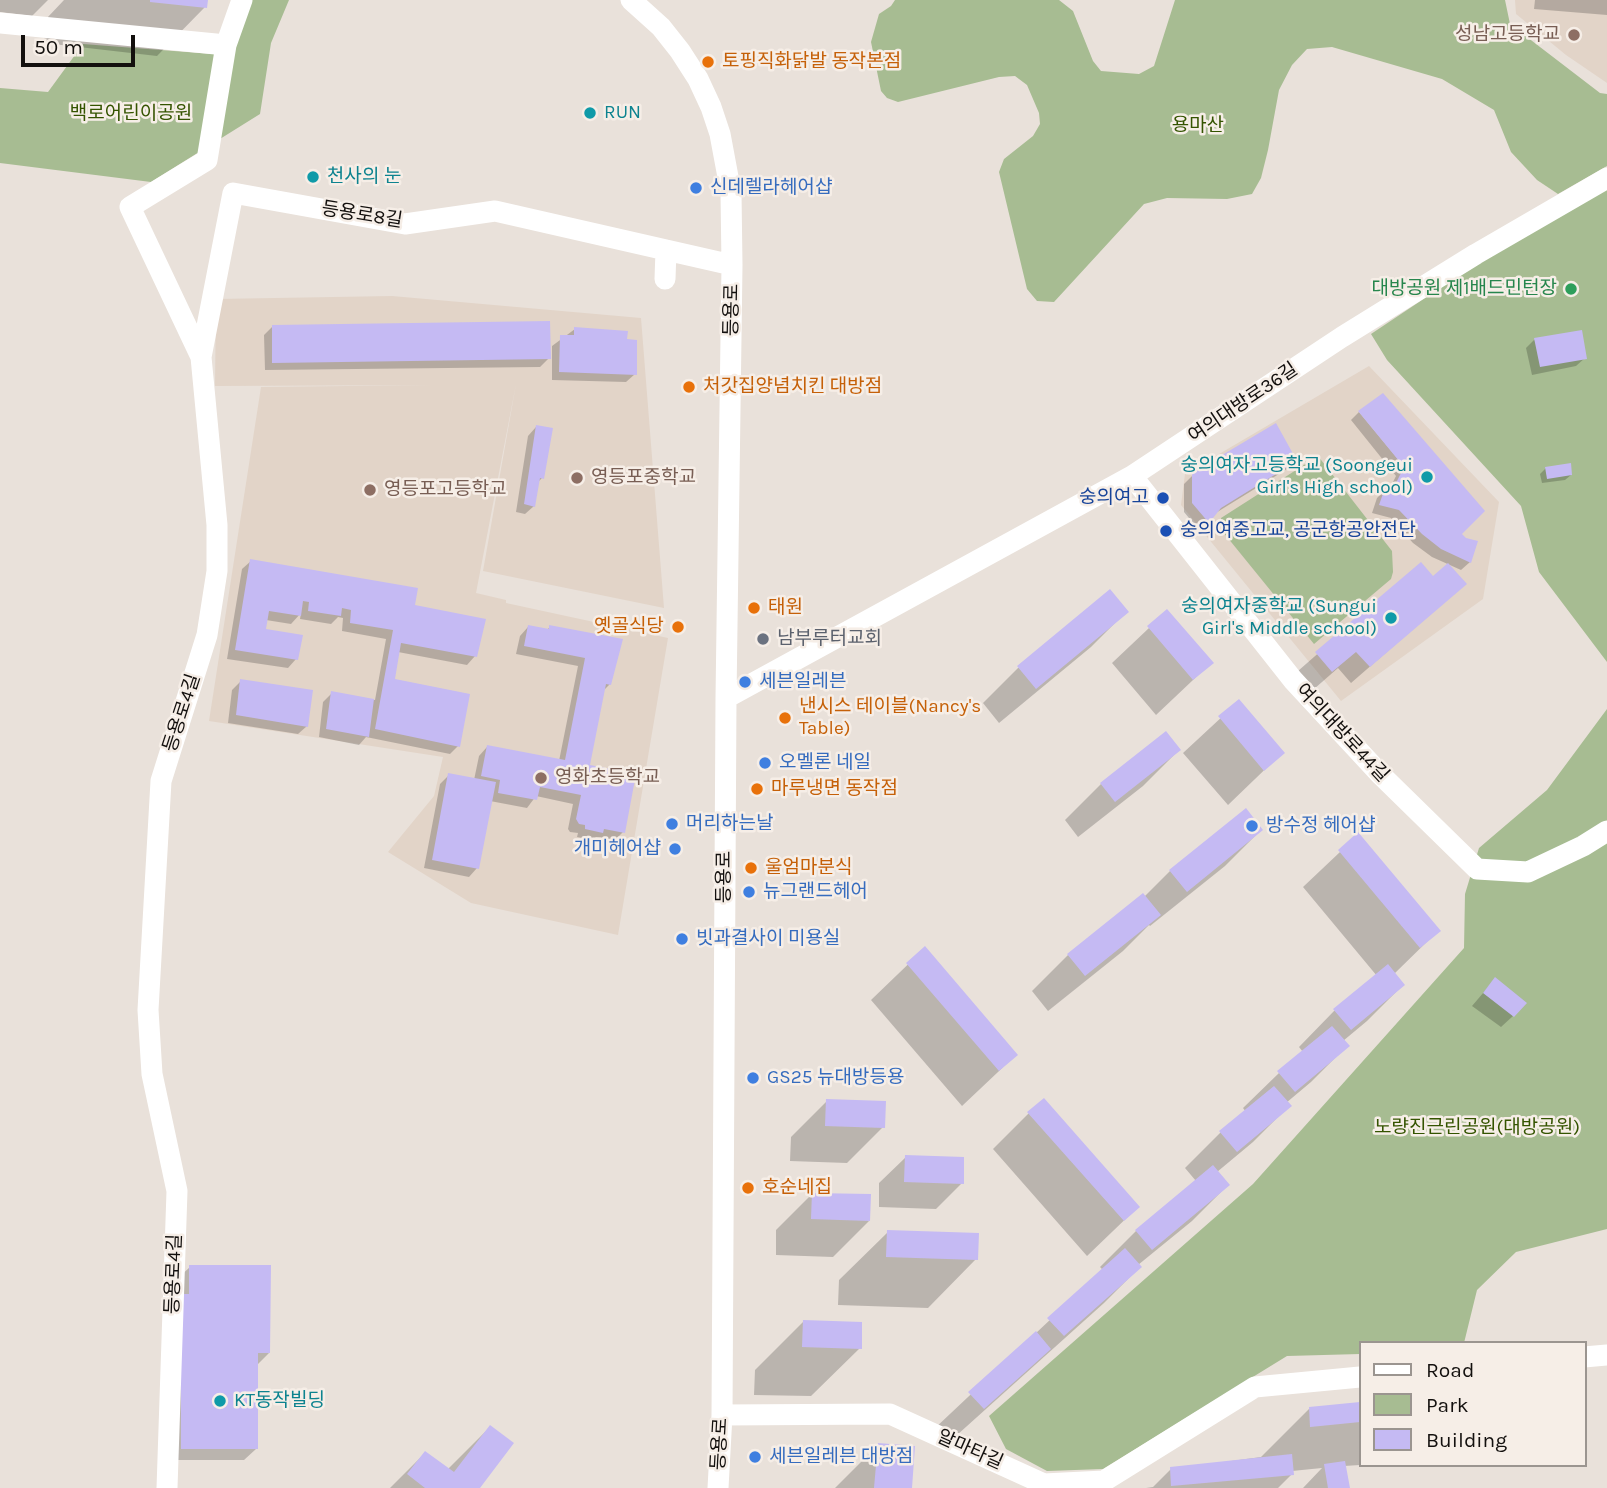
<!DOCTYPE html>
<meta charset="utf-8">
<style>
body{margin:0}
#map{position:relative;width:1607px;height:1488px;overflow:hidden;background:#e9e1da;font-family:Karla,sans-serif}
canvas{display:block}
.legend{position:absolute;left:1359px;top:1341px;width:228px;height:126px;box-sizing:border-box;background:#f6eee7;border:2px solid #9b9590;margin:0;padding:9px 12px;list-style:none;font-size:21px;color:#13100e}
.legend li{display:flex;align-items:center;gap:14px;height:35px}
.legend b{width:35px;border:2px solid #9b9590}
.scale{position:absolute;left:21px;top:35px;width:114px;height:32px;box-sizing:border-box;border:4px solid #13100e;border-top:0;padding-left:9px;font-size:21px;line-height:24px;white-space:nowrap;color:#13100e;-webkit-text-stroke:5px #f6eee7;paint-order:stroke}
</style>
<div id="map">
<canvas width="1607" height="1488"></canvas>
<ul class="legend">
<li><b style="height:9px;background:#fff"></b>Road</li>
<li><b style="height:19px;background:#a7bc92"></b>Park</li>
<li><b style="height:19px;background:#c5baf3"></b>Building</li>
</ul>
<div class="scale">50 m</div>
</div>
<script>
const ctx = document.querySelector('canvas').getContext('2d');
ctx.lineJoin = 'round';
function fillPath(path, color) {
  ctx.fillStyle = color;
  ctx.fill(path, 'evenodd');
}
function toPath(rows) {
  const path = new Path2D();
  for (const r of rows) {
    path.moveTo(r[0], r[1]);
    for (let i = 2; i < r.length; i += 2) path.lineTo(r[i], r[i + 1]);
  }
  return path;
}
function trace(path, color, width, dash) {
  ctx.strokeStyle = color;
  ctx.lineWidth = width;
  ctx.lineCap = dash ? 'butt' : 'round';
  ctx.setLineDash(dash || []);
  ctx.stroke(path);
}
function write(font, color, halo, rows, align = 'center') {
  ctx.font = font + ' Karla,"Noto Sans KR",sans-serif';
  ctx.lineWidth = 5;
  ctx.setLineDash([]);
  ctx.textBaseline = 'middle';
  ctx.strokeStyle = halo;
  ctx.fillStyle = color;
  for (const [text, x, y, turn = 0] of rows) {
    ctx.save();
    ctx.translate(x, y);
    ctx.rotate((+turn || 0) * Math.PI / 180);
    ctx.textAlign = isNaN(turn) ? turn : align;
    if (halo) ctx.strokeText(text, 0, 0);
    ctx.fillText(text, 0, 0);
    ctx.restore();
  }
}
fillPath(toPath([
 [1515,0,1607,0,1607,83,1566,55,1516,14],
 [392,296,641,318,664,608,483,571,516,384,476,593,506,600,506,603,668,638,618,935,471,903,388,852,434,796,443,757,209,721,261,387,436,385,215,386,216,299],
 [1369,366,1499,502,1483,599,1341,701,1181,505,1185,474]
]), '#e2d4c8');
fillPath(toPath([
 [247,0,289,0,271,43,260,114,151,182,0,163,0,88,48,92,83,44,226,55],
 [895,0,1059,0,1073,11,1093,61,1101,71,1139,74,1154,66,1175,0,1505,0,1510,24,1600,93,1607,94,1607,166,1558,194,1537,180,1511,152,1494,110,1442,79,1332,47,1307,49,1292,65,1279,90,1268,150,1261,178,1252,194,1227,199,1167,198,1144,204,1054,302,1037,301,1027,289,999,172,1004,159,1033,136,1040,124,1039,113,1027,85,1015,76,999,77,898,102,887,98,881,91,871,42,879,14,891,6],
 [1607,186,1607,662,1539,572,1521,506,1387,360,1371,334,1479,262],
 [1318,456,1392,551,1393,572,1391,579,1314,644,1223,532,1221,518],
 [1607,709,1607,1229,1516,1252,1477,1290,1464,1343,1360,1343,1360,1354,1287,1356,1103,1469,1047,1471,1006,1449,989,1416,1253,1184,1464,948,1465,894,1479,848,1547,790]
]), '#a7bc92');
fillPath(toPath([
 [0,0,48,0,32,16,0,12],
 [64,0,206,0,205,7,157,56,44,43,47,18],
 [1535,0,1607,0,1607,15,1534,9],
 [273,326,549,358,540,367,265,370,264,335],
 [575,329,625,341,635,374,626,382,552,380,552,346],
 [1534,340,1585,358,1576,366,1532,375,1526,348],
 [1359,412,1460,534,1470,562,1461,570,1432,557,1413,543,1391,518,1372,513,1377,498,1386,489,1389,490,1396,476,1351,420],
 [536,427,542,478,537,483,534,506,525,514,516,512,528,436],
 [1295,460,1287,469,1214,514,1199,530,1184,512,1184,484,1193,475],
 [1546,468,1571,475,1565,480,1542,483,1540,474],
 [251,561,413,606,475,656,467,665,398,652,393,680,458,746,450,754,366,737,359,745,319,737,323,702,332,693,375,700,386,639,342,631,343,618,338,617,331,624,300,619,301,613,291,624,266,620,264,631,296,659,288,668,227,659,242,569],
 [1420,564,1433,578,1465,584,1351,683,1338,668,1314,689,1298,671],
 [1110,592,1127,611,1091,647,999,723,983,703,1018,668],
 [1167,611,1211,663,1156,715,1112,663],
 [528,627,546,631,550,627,620,641,610,684,602,692,588,767,623,832,615,840,596,837,593,840,577,837,578,833,570,832,568,829,573,804,536,796,527,808,490,801,477,868,469,877,424,868,440,784,449,775,474,780,479,756,487,747,559,761,578,666,516,654,520,636],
 [241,681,307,726,298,734,228,723,232,690],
 [1238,702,1282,753,1228,805,1183,753],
 [1166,733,1179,750,1143,786,1078,837,1065,820,1101,784],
 [1261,830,1225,866,1150,926,1149,925,1123,951,1048,1011,1032,991,1068,955,1143,895,1144,897,1170,871],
 [1358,835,1438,931,1394,974,1403,985,1367,1021,1343,1041,1347,1046,1311,1082,1286,1103,1289,1106,1253,1142,1217,1172,1228,1185,1192,1221,1138,1265,1140,1267,1104,1303,947,1444,934,1429,1103,1270,1100,1267,1136,1231,1196,1181,1185,1168,1221,1132,1246,1112,1243,1108,1279,1073,1303,1052,1299,1047,1334,1011,1377,976,1303,887],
 [924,949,1016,1055,962,1106,871,1000],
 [1495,979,1513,1016,1501,1027,1472,1006],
 [827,1101,883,1127,847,1163,790,1161,791,1137],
 [1029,1113,1138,1207,1087,1256,993,1149],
 [906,1157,962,1183,936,1209,879,1207,879,1183],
 [812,1194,869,1221,833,1257,776,1255,776,1230],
 [888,1232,976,1259,928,1308,838,1305,839,1280],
 [190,1267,269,1353,257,1365,256,1449,244,1460,170,1460,178,1278],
 [803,1322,860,1348,811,1396,754,1395,755,1370],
 [1360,1403,1360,1465,1344,1466,1348,1488,1303,1488,1322,1468,1292,1471,1292,1474,1278,1488,1146,1488,1153,1487,1171,1469,1261,1457,1309,1409],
 [490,1427,478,1488,390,1488,425,1453,447,1470],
 [878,1445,910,1488,835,1488]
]), '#0003');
fillPath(toPath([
 [150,0,208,0,207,8,150,2],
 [550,321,551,359,272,363,272,325],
 [574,327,628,331,627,339,637,340,637,375,559,372,560,335,574,335],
 [1582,330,1587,359,1540,367,1534,338],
 [1383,393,1485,511,1462,534,1466,538,1478,541,1471,563,1441,549,1422,534,1399,510,1379,505,1385,488,1393,489,1404,467,1358,411],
 [1276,423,1297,461,1221,508,1209,523,1192,503,1192,473],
 [536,425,553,428,544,479,540,478,535,507,524,504],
 [1571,463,1572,475,1547,479,1545,467],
 [250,559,418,588,415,605,486,619,477,657,401,643,395,679,470,694,460,747,375,729,393,630,350,623,351,610,342,608,341,616,308,611,309,602,303,601,301,616,269,611,266,629,303,635,298,660,235,650],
 [1421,562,1433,576,1448,563,1467,584,1370,667,1356,652,1332,672,1315,652],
 [1110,589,1129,612,1036,689,1017,666],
 [1167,609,1214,663,1193,680,1147,626],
 [528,625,549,629,549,625,623,639,611,685,606,684,590,765,636,774,625,833,604,829,603,833,585,829,585,825,579,824,576,819,581,795,540,787,537,800,498,793,500,780,481,776,487,745,565,760,585,658,524,646],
 [240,679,313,690,308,727,236,715],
 [331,691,374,699,369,737,326,729],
 [1239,699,1285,753,1264,771,1218,716],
 [1166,731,1181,750,1115,802,1100,783],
 [448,773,496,782,479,869,432,860],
 [1246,808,1263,830,1187,892,1169,870],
 [1358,832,1441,931,1420,948,1338,850],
 [1143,893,1161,915,1085,976,1067,954],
 [925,946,1018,1055,999,1071,906,963],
 [1388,964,1405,985,1351,1030,1333,1009],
 [1495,977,1527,1003,1514,1017,1483,993],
 [1332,1026,1350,1046,1295,1092,1277,1071],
 [1274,1086,1292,1106,1237,1152,1219,1131],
 [1044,1098,1140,1207,1124,1221,1027,1112],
 [826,1099,886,1101,885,1128,825,1126],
 [905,1155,964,1157,964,1184,904,1182],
 [1213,1165,1230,1185,1152,1250,1135,1230],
 [812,1193,871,1194,870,1221,811,1219],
 [887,1230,979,1233,978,1260,886,1257],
 [1125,1248,1142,1267,1064,1336,1047,1318],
 [189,1265,271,1265,270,1353,258,1353,258,1449,181,1449,181,1294,189,1294],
 [803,1320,862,1322,862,1349,802,1347],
 [1036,1331,1051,1349,984,1409,968,1392],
 [1360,1402,1360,1422,1310,1427,1309,1407],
 [490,1425,514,1443,480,1488,425,1488,407,1474,425,1451,454,1472],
 [878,1443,915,1446,912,1488,874,1488],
 [1292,1454,1294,1475,1171,1486,1170,1467],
 [1345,1461,1350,1488,1328,1488,1324,1464]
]), '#c5baf3');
trace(toPath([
 [631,0,661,27,680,51,698,79,711,107,720,134,731,193,732,265,726,698,722,1415,718,1488],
 [0,23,226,45],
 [666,250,732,265],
 [201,357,233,193,405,224,495,211,666,250,665,279],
 [1132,476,1293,680,1381,775,1477,869,1528,872,1583,846,1607,831],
 [726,698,1132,476,1342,337,1476,254,1607,178],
 [1584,1357,1607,1355],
 [722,1415,890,1414,1044,1484,1104,1481,1255,1387,1360,1377],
 [167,1488,177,1191,152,1074,148,1010,161,781,207,635,217,571,217,525,201,357,130,207,207,160,226,45,242,0]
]), '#fff', 21);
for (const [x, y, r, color] of [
 [1574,35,7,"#8d6e63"],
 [708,62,7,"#e8710a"],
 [590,113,7,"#0f9aa8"],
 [313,177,7,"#0f9aa8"],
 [696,188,7,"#3f7fe0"],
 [1571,289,7,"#2e9e5b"],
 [689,387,7,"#e8710a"],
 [1427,477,7,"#0f9aa8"],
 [577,478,7,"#8d6e63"],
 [370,490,7,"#8d6e63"],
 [1163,498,7,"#1a4fb4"],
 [1166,531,7,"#1a4fb4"],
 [754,608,7,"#e8710a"],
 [1391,618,7,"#0f9aa8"],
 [678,627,7,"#e8710a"],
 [763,639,7,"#6b7280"],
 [745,682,7,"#3f7fe0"],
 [785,718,7,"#e8710a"],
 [765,763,7,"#3f7fe0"],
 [541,778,7,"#8d6e63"],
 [757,789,7,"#e8710a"],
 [672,824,7,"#3f7fe0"],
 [1252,826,7,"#3f7fe0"],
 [675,849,7,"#3f7fe0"],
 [751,868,7,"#e8710a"],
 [749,892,7,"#3f7fe0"],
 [682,939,7,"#3f7fe0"],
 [753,1078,7,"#3f7fe0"],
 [748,1188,7,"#e8710a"],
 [220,1401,7,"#0f9aa8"],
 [755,1457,7,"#3f7fe0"]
]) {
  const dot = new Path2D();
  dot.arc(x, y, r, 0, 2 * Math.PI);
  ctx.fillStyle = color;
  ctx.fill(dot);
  trace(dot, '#f6eee7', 2.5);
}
write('19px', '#785e54', '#f6eee7', [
 ["성남고등학교",1560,35,"right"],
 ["영등포중학교",591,478],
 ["영등포고등학교",384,490],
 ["영화초등학교",555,778]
], 'left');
write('19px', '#c56008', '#f6eee7', [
 ["토핑직화닭발 동작본점",722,62],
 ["처갓집양념치킨 대방점",703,387],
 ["태원",768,608],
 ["옛골식당",664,627,"right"],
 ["낸시스 테이블(Nancy's",799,707],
 ["Table)",799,729],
 ["마루냉면 동작점",771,789],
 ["울엄마분식",765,868],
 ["호순네집",762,1188]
], 'left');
write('19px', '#0d838f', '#f6eee7', [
 ["RUN",604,113],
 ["천사의 눈",327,177],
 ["숭의여자고등학교 (Soongeui",1413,466,"right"],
 ["Girl's High school)",1413,488,"right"],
 ["숭의여자중학교 (Sungui",1377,607,"right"],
 ["Girl's Middle school)",1377,629,"right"],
 ["KT동작빌딩",234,1401]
], 'left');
write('19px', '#345400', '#f6eee7', [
 ["백로어린이공원",131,114],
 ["용마산",1198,126],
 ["노량진근린공원(대방공원)",1477,1128]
]);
write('19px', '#366cbe', '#f6eee7', [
 ["신데렐라헤어샵",710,188],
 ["세븐일레븐",759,682],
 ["오멜론 네일",779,763],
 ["머리하는날",686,824],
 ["방수정 헤어샵",1266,826],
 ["개미헤어샵",661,849,"right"],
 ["뉴그랜드헤어",763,892],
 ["빗과결사이 미용실",696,939],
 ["GS25 뉴대방등용",767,1078],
 ["세븐일레븐 대방점",769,1457]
], 'left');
write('19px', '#13100e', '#f6eee7', [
 ["등용로8길",362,215,9],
 ["등용로",732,310,-89],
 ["여의대방로36길",1243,403,-34],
 ["등용로4길",182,713,-72],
 ["여의대방로44길",1342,733,47],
 ["등용로",725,877,-90],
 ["등용로4길",174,1274,-88],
 ["등용로",720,1444,-87],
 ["알마타길",970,1450,24]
]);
write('19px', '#27864d', '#f6eee7', [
 ["대방공원 제1배드민턴장",1557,289]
], 'right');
write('19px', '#164399', '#f6eee7', [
 ["숭의여고",1149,498],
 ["숭의여중고교, 공군항공안전단",1180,531,"left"]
], 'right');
write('19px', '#5b616d', '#f6eee7', [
 ["남부루터교회",777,639]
], 'left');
</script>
